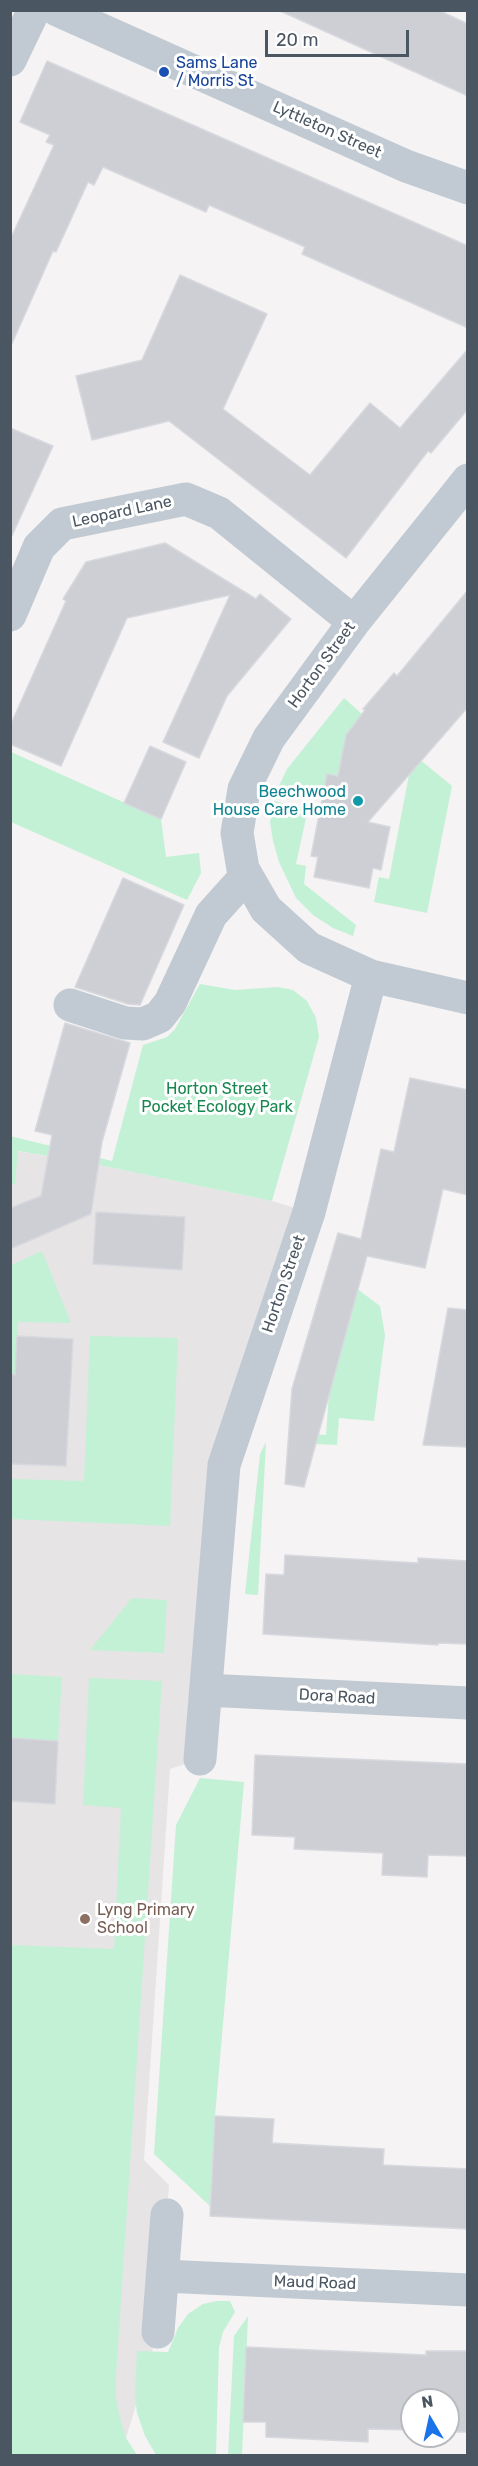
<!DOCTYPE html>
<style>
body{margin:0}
#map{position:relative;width:478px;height:2466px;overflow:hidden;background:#f5f3f3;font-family:Rubik,sans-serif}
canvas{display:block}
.frame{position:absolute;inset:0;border:12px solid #4a5661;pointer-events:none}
.north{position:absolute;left:400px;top:2388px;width:60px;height:60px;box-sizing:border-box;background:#fff;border:2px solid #b7bbc0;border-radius:50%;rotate:351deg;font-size:16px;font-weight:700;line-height:24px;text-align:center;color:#4a5661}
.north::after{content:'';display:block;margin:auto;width:21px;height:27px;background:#1a73e8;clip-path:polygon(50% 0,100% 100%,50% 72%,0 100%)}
.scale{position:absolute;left:265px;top:30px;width:144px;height:27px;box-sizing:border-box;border:3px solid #4a5661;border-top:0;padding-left:8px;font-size:18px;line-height:21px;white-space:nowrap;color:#4a5661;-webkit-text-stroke:4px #fff;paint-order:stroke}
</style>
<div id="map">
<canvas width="478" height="2466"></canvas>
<div class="frame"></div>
<div class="north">N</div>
<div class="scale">20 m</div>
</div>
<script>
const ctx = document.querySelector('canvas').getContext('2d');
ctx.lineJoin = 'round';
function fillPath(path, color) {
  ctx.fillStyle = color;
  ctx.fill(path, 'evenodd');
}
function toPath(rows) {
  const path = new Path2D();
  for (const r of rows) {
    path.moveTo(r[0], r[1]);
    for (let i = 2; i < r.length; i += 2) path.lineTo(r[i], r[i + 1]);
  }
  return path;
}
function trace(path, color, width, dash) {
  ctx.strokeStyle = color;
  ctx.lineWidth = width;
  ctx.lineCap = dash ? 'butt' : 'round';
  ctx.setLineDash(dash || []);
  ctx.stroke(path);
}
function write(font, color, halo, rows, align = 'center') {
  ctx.font = font + ' Rubik,sans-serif';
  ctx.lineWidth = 6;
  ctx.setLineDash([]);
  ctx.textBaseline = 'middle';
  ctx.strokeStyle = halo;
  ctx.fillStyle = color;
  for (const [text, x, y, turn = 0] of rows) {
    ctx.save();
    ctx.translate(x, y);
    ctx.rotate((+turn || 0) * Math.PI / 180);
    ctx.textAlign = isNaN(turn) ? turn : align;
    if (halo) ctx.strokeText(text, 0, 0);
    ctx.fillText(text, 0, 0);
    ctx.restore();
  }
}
fillPath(toPath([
 [10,1150,99,1165,272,1201,309,1212,224,1465,200,1759,170,1769,144,2160,169,2185,158,2332,126,2438,11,2450]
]), '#e6e4e5');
fillPath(toPath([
 [344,698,362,714,346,735,338,776,327,774,323,797,279,786,287,769],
 [11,752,161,819,166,857,199,853,201,873,187,900,11,822],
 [413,754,452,786,427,913,374,902,379,877,389,879],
 [274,801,308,809,296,864,306,866,304,884,356,925,353,936,333,928,313,915,296,898,279,862,273,841,270,822],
 [200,984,235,990,278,987,293,990,307,1001,316,1018,319,1037,272,1201,99,1165,18,1151,15,1184,11,1184,10,1136,112,1161,143,1045,167,1037,175,1029],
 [42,1251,71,1323,18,1322,15,1375,11,1374,11,1265],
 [348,1282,380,1306,385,1335,374,1421,339,1418,337,1445,289,1443,289,1433,326,1435,329,1394,352,1310,318,1301],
 [90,1336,178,1338,170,1526,11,1519,11,1479,84,1481],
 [266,1442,258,1595,245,1594,260,1454],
 [132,1598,167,1600,164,1653,90,1650],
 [10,1674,62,1677,58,1741,11,1738],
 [89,1678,162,1681,116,2376,116,2399,121,2422,126,2438,137,2455,11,2455,11,1945,114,1949,121,1808,83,1805],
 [200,1778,244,1782,215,2116,210,2206,154,2154,176,1825],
 [217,2301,230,2301,235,2312,223,2332,219,2347,216,2455,156,2455,145,2436,137,2413,135,2396,137,2351,168,2352,178,2328,188,2314,203,2304],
 [248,2316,242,2455,228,2456,234,2336]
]), '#c3f1d5');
const building = toPath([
 [278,10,438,10,468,24,468,96,278,10],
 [47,61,468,246,468,328,302,254,305,247,209,205,206,212,103,167,94,185,88,182,56,252,53,251,10,348,10,240,54,145,46,142,50,135,20,122,47,61],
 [180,275,267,314,223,409,310,475,370,403,400,428,468,349,468,409,431,453,428,451,346,558,169,421,92,440,76,376,142,360,180,275],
 [10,428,53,446,10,540,10,428],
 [165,543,256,599,260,594,291,619,227,696,199,758,163,742,230,595,127,618,61,766,10,744,10,726,66,601,63,599,86,562,165,543],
 [468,590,468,707,368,822,390,827,381,870,373,868,369,888,314,877,318,857,311,856,327,774,338,776,346,735,365,710,363,709,394,673,397,676,468,590],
 [150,746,186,762,161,819,124,803,150,746],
 [123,878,184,905,140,1005,128,1004,75,987,123,878],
 [65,1023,130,1043,102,1142,91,1214,10,1249,10,1208,41,1196,52,1135,35,1131,65,1023],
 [410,1078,468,1090,468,1195,443,1189,425,1268,367,1256,304,1487,285,1484,292,1389,338,1233,361,1239,381,1149,394,1152,410,1078],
 [96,1212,185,1217,182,1270,93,1264,96,1212],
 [448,1308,468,1310,468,1447,423,1445,448,1308],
 [17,1336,73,1339,66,1466,10,1464,10,1374,15,1375,17,1336],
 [285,1555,418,1563,418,1558,468,1561,468,1644,438,1643,438,1645,263,1634,266,1574,284,1575,285,1555],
 [10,1738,58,1741,55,1804,10,1801,10,1738],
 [255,1755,468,1764,468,1856,428,1855,427,1877,382,1875,383,1853,294,1849,295,1837,252,1835,255,1755],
 [215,2116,274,2119,272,2143,384,2149,383,2165,468,2169,468,2229,210,2216,215,2116],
 [246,2347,426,2355,426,2351,468,2351,468,2432,448,2432,448,2400,412,2400,412,2430,368,2429,368,2442,266,2437,266,2422,243,2422,246,2347]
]);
fillPath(building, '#cdcfd5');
trace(building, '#d7d9de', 1.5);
trace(toPath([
 [10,60,34,10],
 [10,615,39,547,62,524,186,499,219,513,354,622],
 [371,976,468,998],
 [70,1005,125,1023,143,1024,159,1017,170,1003,211,915,246,876],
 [206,1690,468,1703],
 [200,1759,224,1465,309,1212,371,976,309,948,266,909,243,869,237,833,244,789,269,738,354,622,468,480],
 [163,2276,468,2290],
 [158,2332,167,2215]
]), '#c1cad2', 33);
trace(toPath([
 [57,10,406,166,468,188]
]), '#c1cad2', 33);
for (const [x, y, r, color] of [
 [164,72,6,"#1a4fb4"],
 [358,801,6,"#0f9aa8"],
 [85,1919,6,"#8d6e63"]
]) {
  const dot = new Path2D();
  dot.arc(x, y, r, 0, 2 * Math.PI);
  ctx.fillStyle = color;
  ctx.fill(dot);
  trace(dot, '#fff', 2);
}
write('16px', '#164399', '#fff', [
 ["Sams Lane",176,63],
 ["/ Morris St",176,81]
], 'left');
write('16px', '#4a5661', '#fff', [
 ["Lyttleton Street",327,130,24],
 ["Leopard Lane",122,512,-12],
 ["Horton Street",322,665,-54],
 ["Horton Street",284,1284,-71],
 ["Dora Road",337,1697,3],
 ["Maud Road",315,2283,2]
]);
write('16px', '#0d838f', '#fff', [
 ["Beechwood",346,792],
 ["House Care Home",346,810]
], 'right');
write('16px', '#17864f', '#fff', [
 ["Horton Street",217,1089],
 ["Pocket Ecology Park",217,1107]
]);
write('16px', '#785e54', '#fff', [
 ["Lyng Primary",97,1910],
 ["School",97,1928]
], 'left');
</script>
